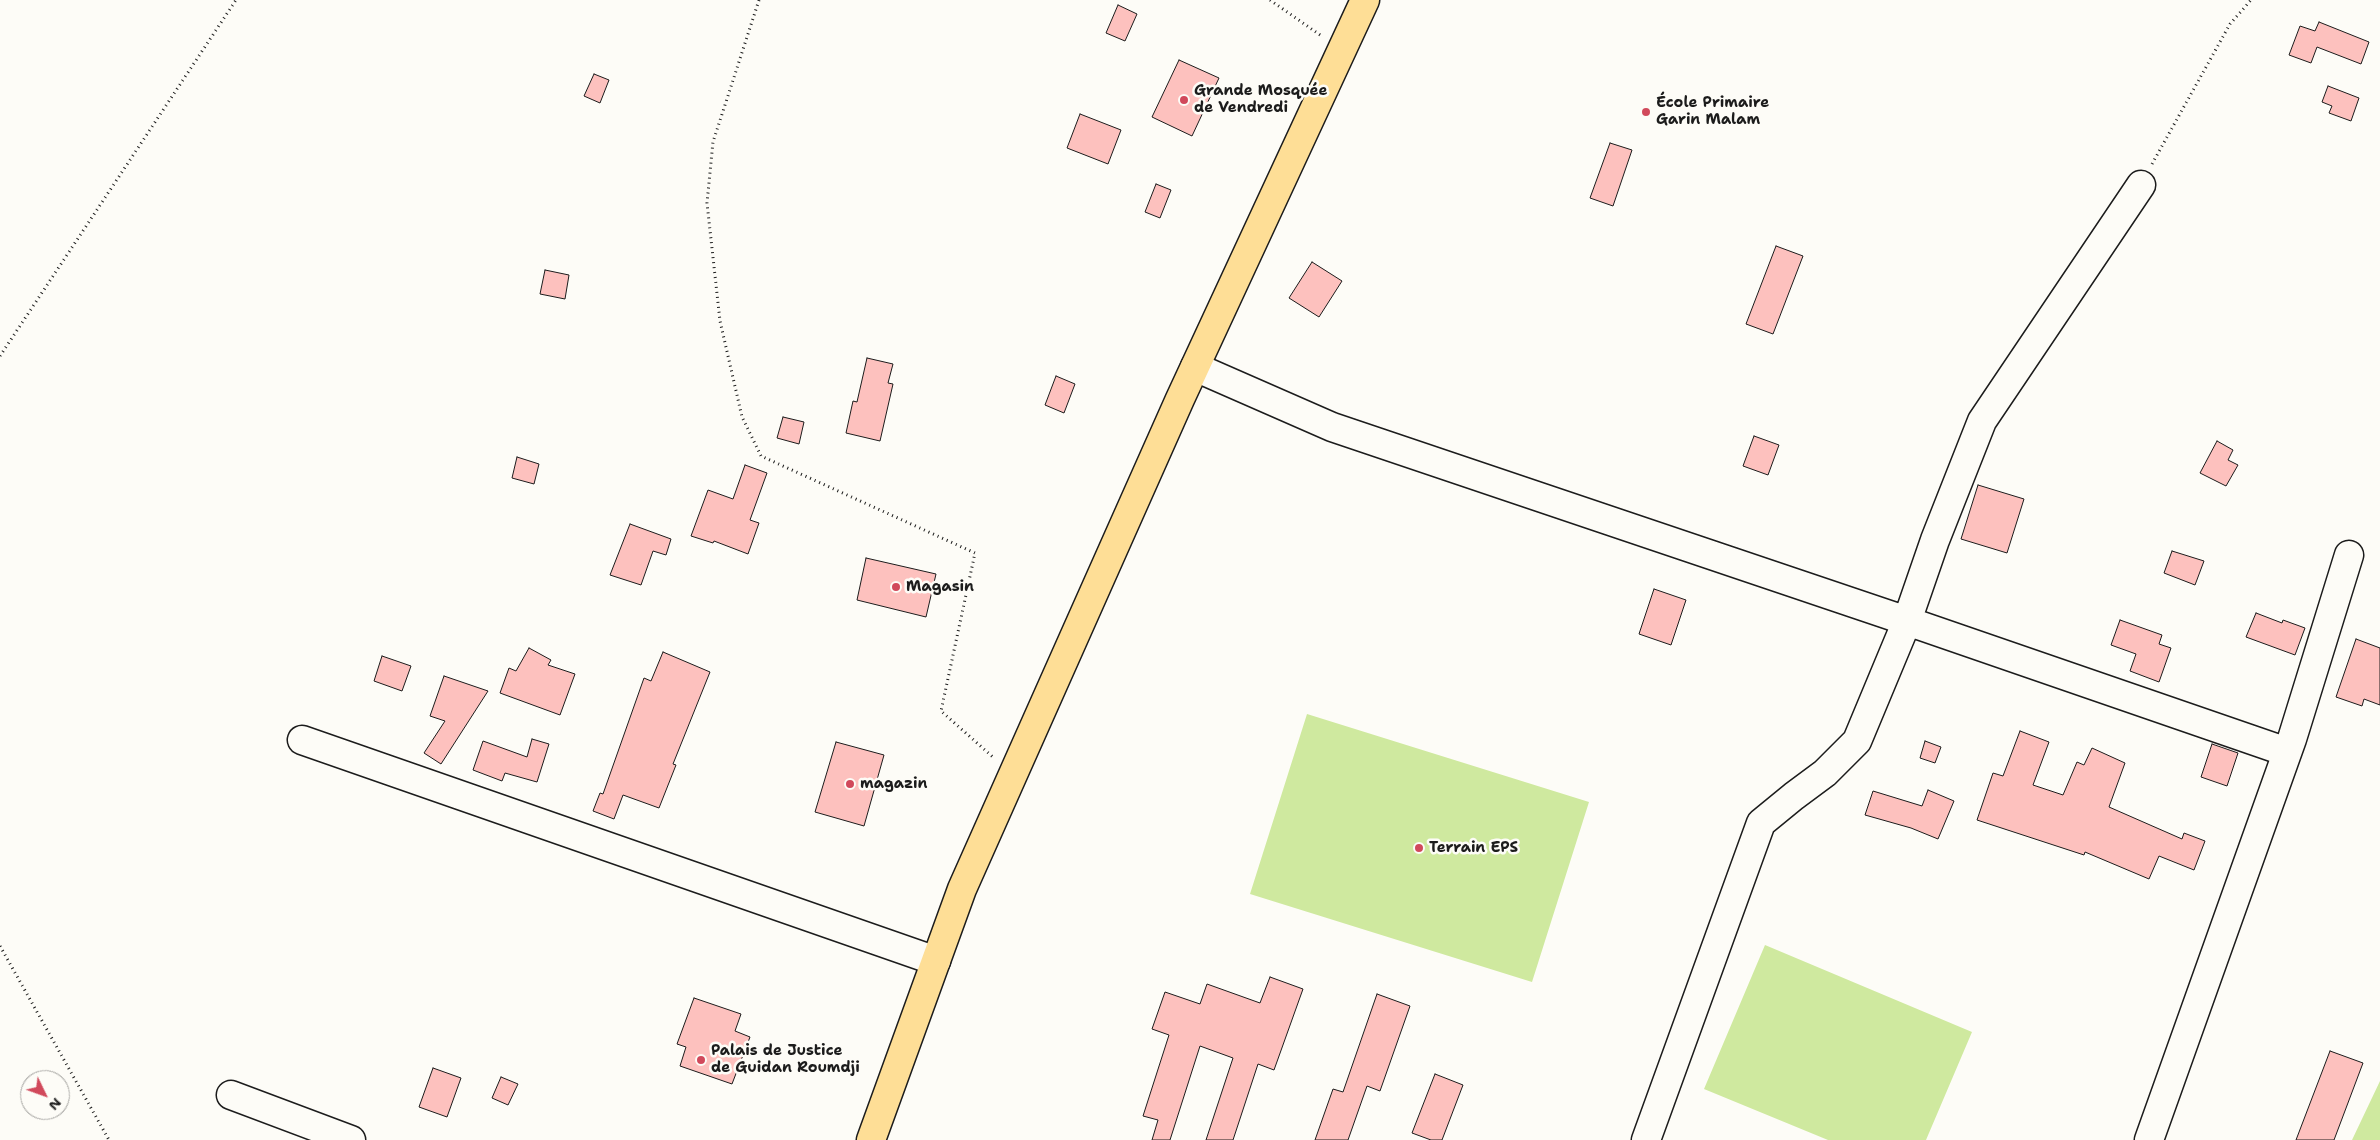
<!DOCTYPE html>
<meta charset="utf-8">
<style>
body{margin:0}
#map{position:relative;width:2380px;height:1140px;overflow:hidden;background:#fdfcf7;font-family:"Shantell Sans",sans-serif}
canvas{display:block}
.north{position:absolute;left:20px;top:1070px;width:50px;height:50px;box-sizing:border-box;background:#fdfcf7;border:1px solid #a3a29f;border-radius:50%;rotate:132deg;font-size:14px;font-weight:700;line-height:20px;text-align:center;color:#1c1c1c}
.north::after{content:'';display:block;margin:auto;width:18px;height:22px;background:#d1495b;clip-path:polygon(50% 0,100% 100%,50% 72%,0 100%)}
</style>
<div id="map">
<canvas width="2380" height="1140"></canvas>
<div class="north">N</div>
</div>
<script>
const ctx = document.querySelector('canvas').getContext('2d');
ctx.lineJoin = 'round';
function fillPath(path, color) {
  ctx.fillStyle = color;
  ctx.fill(path, 'evenodd');
}
function toPath(rows) {
  const path = new Path2D();
  for (const r of rows) {
    path.moveTo(r[0], r[1]);
    for (let i = 2; i < r.length; i += 2) path.lineTo(r[i], r[i + 1]);
  }
  return path;
}
function trace(path, color, width, dash) {
  ctx.strokeStyle = color;
  ctx.lineWidth = width;
  ctx.lineCap = dash ? 'butt' : 'round';
  ctx.setLineDash(dash || []);
  ctx.stroke(path);
}
function write(font, color, halo, rows, align = 'center') {
  ctx.font = font + ' "Shantell Sans",sans-serif';
  ctx.lineWidth = 5;
  ctx.setLineDash([]);
  ctx.textBaseline = 'middle';
  ctx.strokeStyle = halo;
  ctx.fillStyle = color;
  for (const [text, x, y, turn = 0] of rows) {
    ctx.save();
    ctx.translate(x, y);
    ctx.rotate((+turn || 0) * Math.PI / 180);
    ctx.textAlign = isNaN(turn) ? turn : align;
    if (halo) ctx.strokeText(text, 0, 0);
    ctx.fillText(text, 0, 0);
    ctx.restore();
  }
}
fillPath(toPath([
 [1307,714,1589,802,1532,982,1250,894],
 [1765,945,1972,1032,1926,1140,1828,1140,1704,1089],
 [2380,1081,2380,1140,2352,1140]
]), '#cfe99f');
const building = toPath([
 [1118,5,1137,14,1125,41,1106,33,1118,5],
 [2319,22,2369,42,2361,64,2317,47,2311,63,2289,55,2300,26,2315,31,2319,22],
 [1179,60,1219,78,1192,136,1152,117,1179,60],
 [594,74,609,80,600,103,584,96,594,74],
 [2328,86,2359,98,2351,121,2329,113,2332,106,2322,102,2328,86],
 [1080,114,1121,130,1108,164,1067,148,1080,114],
 [1610,143,1632,150,1613,206,1590,198,1610,143],
 [1156,184,1171,190,1160,218,1145,212,1156,184],
 [1776,246,1803,256,1773,334,1746,324,1776,246],
 [1312,262,1342,281,1319,317,1289,298,1312,262],
 [545,270,569,275,565,299,540,294,545,270],
 [867,358,893,364,888,383,893,384,880,441,846,433,853,401,857,402,867,358],
 [1056,376,1075,384,1064,413,1045,405,1056,376],
 [783,417,804,422,799,444,777,438,783,417],
 [1754,436,1779,445,1768,475,1743,466,1754,436],
 [2217,441,2233,450,2228,460,2238,465,2226,486,2200,473,2217,441],
 [517,457,539,464,534,484,512,478,517,457],
 [745,465,767,473,750,520,759,523,748,554,714,541,713,543,691,536,708,490,733,499,745,465],
 [1978,485,2024,499,2007,553,1961,539,1978,485],
 [630,524,671,539,666,555,653,551,641,585,610,575,630,524],
 [2172,551,2204,561,2195,585,2164,573,2172,551],
 [866,558,936,574,926,617,857,600,866,558],
 [1654,589,1686,600,1671,645,1639,634,1654,589],
 [2256,613,2282,623,2283,620,2305,628,2295,655,2246,637,2256,613],
 [2120,620,2162,635,2159,644,2171,648,2159,682,2130,671,2136,654,2111,645,2120,620],
 [2356,639,2380,648,2380,705,2364,699,2362,706,2336,697,2356,639],
 [529,648,551,660,548,665,575,674,560,715,500,693,509,668,516,671,529,648],
 [663,652,710,672,673,764,676,765,659,808,623,795,614,819,593,811,600,793,603,794,644,678,651,681,663,652],
 [382,656,411,666,402,691,374,681,382,656],
 [444,676,488,691,441,764,424,753,445,721,430,716,444,676],
 [2020,731,2049,742,2033,785,2063,795,2077,762,2084,765,2092,748,2125,763,2109,807,2182,839,2184,833,2205,841,2194,870,2159,856,2149,879,2085,852,2084,855,1977,820,1993,773,2003,776,2020,731],
 [532,739,549,744,537,782,505,773,502,781,473,770,483,741,527,757,532,739],
 [1925,741,1941,747,1935,763,1920,758,1925,741],
 [836,742,884,755,864,826,815,812,836,742],
 [2212,744,2238,753,2227,786,2201,777,2212,744],
 [1928,790,1954,801,1938,839,1911,828,1865,815,1873,791,1922,806,1928,790],
 [1270,977,1303,989,1274,1070,1258,1064,1233,1140,1206,1140,1233,1058,1200,1046,1170,1140,1152,1140,1158,1120,1143,1116,1169,1035,1152,1029,1165,992,1200,1004,1207,984,1260,1003,1270,977],
 [1377,994,1410,1006,1380,1091,1367,1086,1348,1140,1315,1140,1333,1089,1343,1092,1377,994],
 [694,998,741,1014,735,1031,750,1037,732,1084,680,1066,686,1047,677,1044,694,998],
 [2330,1051,2363,1063,2334,1140,2296,1140,2330,1051],
 [433,1068,461,1078,447,1117,419,1107,433,1068],
 [1435,1074,1463,1085,1442,1140,1431,1140,1412,1133,1435,1074],
 [501,1077,518,1084,508,1105,492,1098,501,1077]
]);
fillPath(building, '#fdc1be');
trace(building, '#1c1c1c', 1);
const minor = toPath([
 [1195,367,1332,427,1907,621,2287,752],
 [302,740,936,961],
 [231,1095,351,1140],
 [1646,1140,1761,823,1794,796,1825,773,1857,741,1907,621,1935,540,1982,421,2141,185],
 [2149,1140,2292,739,2349,555]
]);
const highway = toPath([
 [871,1140,962,889,1180,399,1365,0]
]);
trace(minor, '#1c1c1c', 31);
trace(highway, '#1c1c1c', 31);
trace(toPath([
 [759,0,713,142,707,203,720,321,742,417,761,456,975,553,941,711,994,758],
 [1270,0,1323,37],
 [2152,164,2230,24,2251,0],
 [0,356,236,0],
 [0,946,109,1140]
]), '#1c1c1c', 3, [1, 4]);
trace(minor, '#fdfcf7', 28);
trace(highway, '#fede96', 28);
for (const [x, y, r, color] of [
 [1184,100,5,"#d1495b"],
 [1646,112,5,"#d1495b"],
 [896,587,5,"#d1495b"],
 [850,784,5,"#d1495b"],
 [1419,848,5,"#d1495b"],
 [701,1060,5,"#d1495b"]
]) {
  const dot = new Path2D();
  dot.arc(x, y, r, 0, 2 * Math.PI);
  ctx.fillStyle = color;
  ctx.fill(dot);
  trace(dot, '#fdfcf7', 2);
}
write('bold 15px', '#1c1c1c', '#fdfcf7', [
 ["Grande Mosquée",1194,91],
 ["de Vendredi",1194,108],
 ["École Primaire",1656,103],
 ["Garin Malam",1656,120],
 ["Magasin",906,587],
 ["magazin",860,784],
 ["Terrain EPS",1429,848],
 ["Palais de Justice",711,1051],
 ["de Guidan Roumdji",711,1068]
], 'left');
</script>
